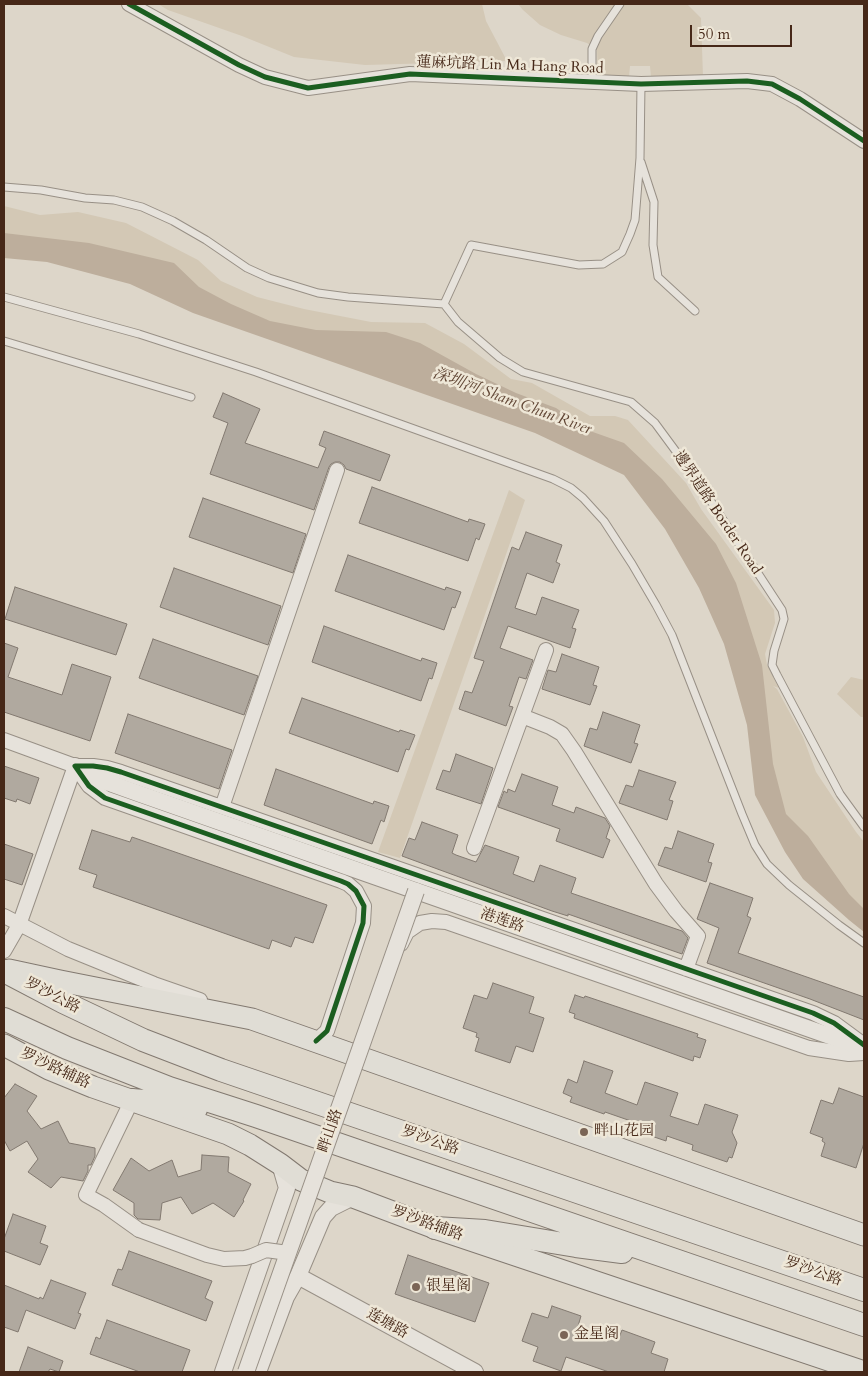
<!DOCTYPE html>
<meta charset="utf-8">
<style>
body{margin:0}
#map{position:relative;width:868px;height:1376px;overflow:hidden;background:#ddd6c9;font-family:Cardo,serif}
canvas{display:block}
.frame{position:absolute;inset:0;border:5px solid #462818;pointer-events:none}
.scale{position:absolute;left:690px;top:25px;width:102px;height:22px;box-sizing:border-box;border:2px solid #462818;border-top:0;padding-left:6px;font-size:15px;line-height:18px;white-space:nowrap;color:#462818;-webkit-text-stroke:4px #eee7d7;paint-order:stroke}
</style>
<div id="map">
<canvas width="868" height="1376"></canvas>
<div class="frame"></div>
<div class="scale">50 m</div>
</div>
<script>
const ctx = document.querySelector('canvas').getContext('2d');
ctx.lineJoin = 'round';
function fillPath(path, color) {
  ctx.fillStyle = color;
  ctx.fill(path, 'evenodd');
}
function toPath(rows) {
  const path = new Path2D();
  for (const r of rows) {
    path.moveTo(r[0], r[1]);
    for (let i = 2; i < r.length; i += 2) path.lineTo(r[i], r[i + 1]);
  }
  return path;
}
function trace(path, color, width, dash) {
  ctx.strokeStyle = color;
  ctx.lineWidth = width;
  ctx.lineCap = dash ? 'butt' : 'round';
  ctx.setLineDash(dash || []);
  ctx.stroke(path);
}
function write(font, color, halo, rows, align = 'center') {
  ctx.font = font + ' Cardo,"Noto Serif SC",serif';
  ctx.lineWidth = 5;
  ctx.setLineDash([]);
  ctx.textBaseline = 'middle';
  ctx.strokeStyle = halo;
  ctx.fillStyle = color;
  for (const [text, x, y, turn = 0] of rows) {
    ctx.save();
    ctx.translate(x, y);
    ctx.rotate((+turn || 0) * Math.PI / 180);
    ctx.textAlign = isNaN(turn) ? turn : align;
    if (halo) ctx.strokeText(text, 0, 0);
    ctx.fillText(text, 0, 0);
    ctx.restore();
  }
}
fillPath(toPath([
 [158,4,482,4,486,21,507,61,365,65,294,57,242,36,168,10],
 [518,4,687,4,701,18,703,77,651,77,650,66,630,66,629,77,598,77,597,50,587,43,561,35,540,25,523,10],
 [4,206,40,215,78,212,126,223,198,260,221,281,257,297,304,309,371,322,425,323,464,344,511,379,532,383,590,416,615,416,628,420,686,483,701,509,774,610,775,623,765,654,767,665,779,688,773,686,777,689,803,737,816,772,856,832,864,842,864,919,787,833,751,676,651,482,435,387,183,287,4,246],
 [509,490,525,500,400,858,378,852],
 [851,677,864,680,864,717,861,717,837,694]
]), '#d3c8b5');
fillPath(toPath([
 [4,233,89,243,174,263,199,287,231,304,270,321,316,330,386,332,420,343,476,374,516,393,556,408,590,431,624,443,662,479,716,544,736,583,762,665,773,764,786,814,808,836,849,894,864,909,864,932,849,920,803,879,785,852,755,795,747,725,724,644,699,588,665,529,624,475,535,433,193,313,130,284,47,262,4,258]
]), '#bdae9c');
const building = toPath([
 [223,393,260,409,245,443,318,468,326,448,319,445,324,431,390,455,380,481,346,469,344,465,340,462,335,462,331,464,329,467,314,510,210,474,228,423,213,417,223,393],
 [372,487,468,522,469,519,485,524,479,540,476,538,468,561,359,523,372,487],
 [203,498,306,534,293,573,189,537,203,498],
 [526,532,562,545,556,562,560,564,553,583,527,573,515,608,536,615,542,597,579,610,572,628,576,629,570,648,508,626,500,648,533,660,526,679,519,677,509,706,513,707,506,726,459,709,465,691,472,693,484,661,474,658,512,547,519,550,526,532],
 [348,555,445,590,446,587,461,592,455,608,452,607,444,630,335,591,348,555],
 [174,568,281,606,268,645,160,607,174,568],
 [15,587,127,624,116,655,5,619,15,587],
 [324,626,421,661,422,658,437,663,432,679,429,678,421,701,312,662,324,626],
 [153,639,258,676,244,715,139,678,153,639],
 [4,643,18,648,8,677,62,695,72,664,111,677,90,741,4,712,4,643],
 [562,654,599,667,593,685,597,686,590,705,542,689,548,670,556,672,562,654],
 [302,698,399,732,400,730,415,735,409,750,406,749,398,772,289,733,302,698],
 [603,712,640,725,634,743,638,744,631,763,584,746,590,728,597,730,603,712],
 [128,714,232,750,219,789,115,753,128,714],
 [456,754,493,768,481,804,436,789,443,770,450,772,456,754],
 [4,766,39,778,30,804,17,799,16,802,4,798,4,766],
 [276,769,373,804,374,801,389,806,384,822,381,820,372,844,264,805,276,769],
 [639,770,676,782,669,800,673,801,667,820,619,803,626,785,633,787,639,770],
 [522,774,558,787,552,805,574,813,576,807,605,818,610,826,606,838,610,840,603,858,556,841,560,829,498,807,504,791,507,793,508,789,515,792,522,774],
 [422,822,458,835,452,853,456,855,476,862,485,845,519,857,513,874,534,882,540,865,576,878,571,893,682,931,688,938,682,954,568,914,568,916,552,911,402,856,409,838,415,840,422,822],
 [92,830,130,842,132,837,327,905,313,943,295,937,291,947,272,940,269,949,93,887,97,875,79,869,92,830],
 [678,831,714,844,708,862,712,863,706,882,658,865,665,847,672,849,678,831],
 [4,844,33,854,22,885,4,879,4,844],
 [710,883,753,898,747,916,751,918,738,953,864,997,864,1020,810,999,707,963,719,928,697,919,710,883],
 [493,983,534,997,529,1013,544,1018,533,1052,516,1046,510,1063,475,1051,479,1038,476,1037,477,1033,463,1028,474,995,487,999,493,983],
 [575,995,584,998,585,996,698,1034,697,1037,706,1040,700,1058,694,1056,693,1061,574,1018,575,1014,569,1012,575,995],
 [584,1061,613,1071,605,1093,637,1105,645,1082,678,1093,670,1116,698,1125,705,1104,738,1115,732,1132,737,1143,732,1158,729,1157,727,1162,692,1150,693,1145,667,1136,666,1141,628,1128,631,1121,605,1112,604,1114,570,1102,572,1097,563,1093,568,1079,577,1083,584,1061],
 [15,1084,37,1096,27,1111,41,1129,58,1121,69,1143,95,1148,95,1156,91,1165,88,1165,88,1171,83,1181,61,1177,51,1188,28,1172,38,1159,27,1141,10,1151,4,1140,4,1098,15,1084],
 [839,1088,864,1097,864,1143,856,1168,821,1156,825,1143,822,1141,823,1138,810,1133,821,1100,833,1104,839,1088],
 [202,1155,229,1157,228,1172,251,1184,243,1200,244,1201,234,1217,213,1203,192,1214,181,1197,162,1203,160,1220,138,1219,134,1215,134,1203,113,1190,131,1158,149,1171,172,1160,178,1177,201,1170,202,1155],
 [13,1214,46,1226,40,1243,48,1246,40,1265,4,1251,4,1239,13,1214],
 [129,1251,212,1281,205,1298,213,1302,206,1321,112,1285,118,1269,122,1270,129,1251],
 [408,1255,489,1283,475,1322,395,1294,408,1255],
 [51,1280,86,1293,78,1313,81,1314,75,1329,26,1310,18,1332,4,1327,4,1285,39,1299,40,1297,43,1299,51,1280],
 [552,1306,581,1316,578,1326,618,1340,622,1330,655,1342,651,1353,668,1359,664,1372,609,1372,566,1357,561,1371,533,1361,538,1347,522,1341,532,1313,548,1318,552,1306],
 [107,1320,190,1350,182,1372,140,1372,90,1354,96,1337,100,1339,107,1320],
 [28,1347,63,1361,59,1372,50,1369,48,1372,19,1372,28,1347]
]);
fillPath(building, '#b0a99f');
trace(building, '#827970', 1);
const service = toPath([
 [592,82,592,49,598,36,620,4],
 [641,162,654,202,653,245,658,277,695,311],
 [4,187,41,190,85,198,114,200,142,207,173,221,206,240,247,268,269,278,318,293,348,297,444,304,458,322,500,358,523,372,631,402,655,423,697,480,782,610,784,619,774,651,772,665,777,675,840,794,864,827],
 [4,297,139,334,256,372,553,479,571,488,583,498,604,521,632,564,656,605,672,635,742,814,755,845,767,864,789,885,839,925,864,943],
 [444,304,471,245,579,265,603,264,622,252,630,234,635,220,640,158,641,84],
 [4,341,191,397]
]);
const minor = toPath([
 [129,4,239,65,265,77,308,88,410,74,641,84,747,81,772,84,800,99,864,141],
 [522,716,550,727,562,734,574,751,656,884,676,911,698,936,686,969],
 [4,740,75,766,19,925,4,951],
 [222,807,337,470],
 [474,848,546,650],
 [4,916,68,949,154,984,200,1000],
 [401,944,407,932,420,923,432,921,446,922,809,1048,849,1054,864,1053],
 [316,1041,327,1031,363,923,364,906,356,891,348,884,341,881,105,798,89,786,75,766,93,766,107,768,121,772,813,1013,834,1023,864,1045],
 [132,1100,86,1195,104,1205,139,1230]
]);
const tertiary = toPath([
 [75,766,101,780,140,794,864,1048],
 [298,1276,475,1372],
 [223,1372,287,1188,280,1164],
 [258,1372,286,1297,298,1276,323,1217,331,1208,353,1197]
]);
const primary = toPath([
 [9,970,60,981,252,1019,864,1235],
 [4,1045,49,1069,93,1087,228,1134,250,1145,280,1164,301,1180,330,1192,353,1197,435,1228,864,1372]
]);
const trunk = toPath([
 [4,971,63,1002,143,1040,221,1070,864,1290],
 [4,1019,67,1048,169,1088,256,1116,864,1325],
 [132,1100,167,1103,196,1109],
 [435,1228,485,1231,576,1246,622,1252]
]);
trace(service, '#989086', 9);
trace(minor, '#989086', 16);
trace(tertiary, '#989086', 18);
trace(primary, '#827970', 23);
trace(trunk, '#827970', 24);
trace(service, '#e6e2db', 7);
trace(minor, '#e6e2db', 14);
trace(tertiary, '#e6e2db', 16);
trace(primary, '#e0ddd5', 21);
trace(trunk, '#e0ddd5', 22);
const minorBridge = toPath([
 [139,1230,207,1255,224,1259,245,1258,252,1256,266,1250,288,1253]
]);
const tertiaryBridge = toPath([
 [246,1372,416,891]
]);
trace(minorBridge, '#989086', 16, []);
trace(tertiaryBridge, '#989086', 18, []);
trace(minorBridge, '#e6e2db', 14);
trace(tertiaryBridge, '#e6e2db', 16);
trace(toPath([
 [129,4,239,65,265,77,308,88,410,74,641,84,747,81,772,84,800,99,864,141],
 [316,1041,327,1031,363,923,364,906,356,891,348,884,341,881,105,798,89,786,75,766,93,766,107,768,121,772,813,1013,834,1023,864,1045]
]), '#1b5e20', 5);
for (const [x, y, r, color] of [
 [584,1132,5,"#7b6556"],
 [416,1287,5,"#7b6556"],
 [564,1335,5,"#7b6556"]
]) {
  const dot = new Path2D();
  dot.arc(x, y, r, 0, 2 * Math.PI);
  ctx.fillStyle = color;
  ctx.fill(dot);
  trace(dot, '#eee7d7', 2);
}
write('15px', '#462818', '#eee7d7', [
 ["蓮麻坑路 Lin Ma Hang Road",510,66,2],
 ["邊界道路 Border Road",717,513,56],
 ["港莲路",502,921,19],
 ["罗沙公路",52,996,27],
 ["罗沙路辅路",55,1069,25],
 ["畔山路",331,1131,-71],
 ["罗沙公路",430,1141,19],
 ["罗沙路辅路",427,1224,20],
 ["罗沙公路",813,1272,19],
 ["莲塘路",387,1324,29]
]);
write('15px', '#462818', '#eee7d7', [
 ["畔山花园",594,1132],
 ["银星阁",426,1287],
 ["金星阁",574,1335]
], 'left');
write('italic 16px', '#604534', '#eee7d7', [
 ["深圳河 Sham Chun River",512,402,20]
]);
</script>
